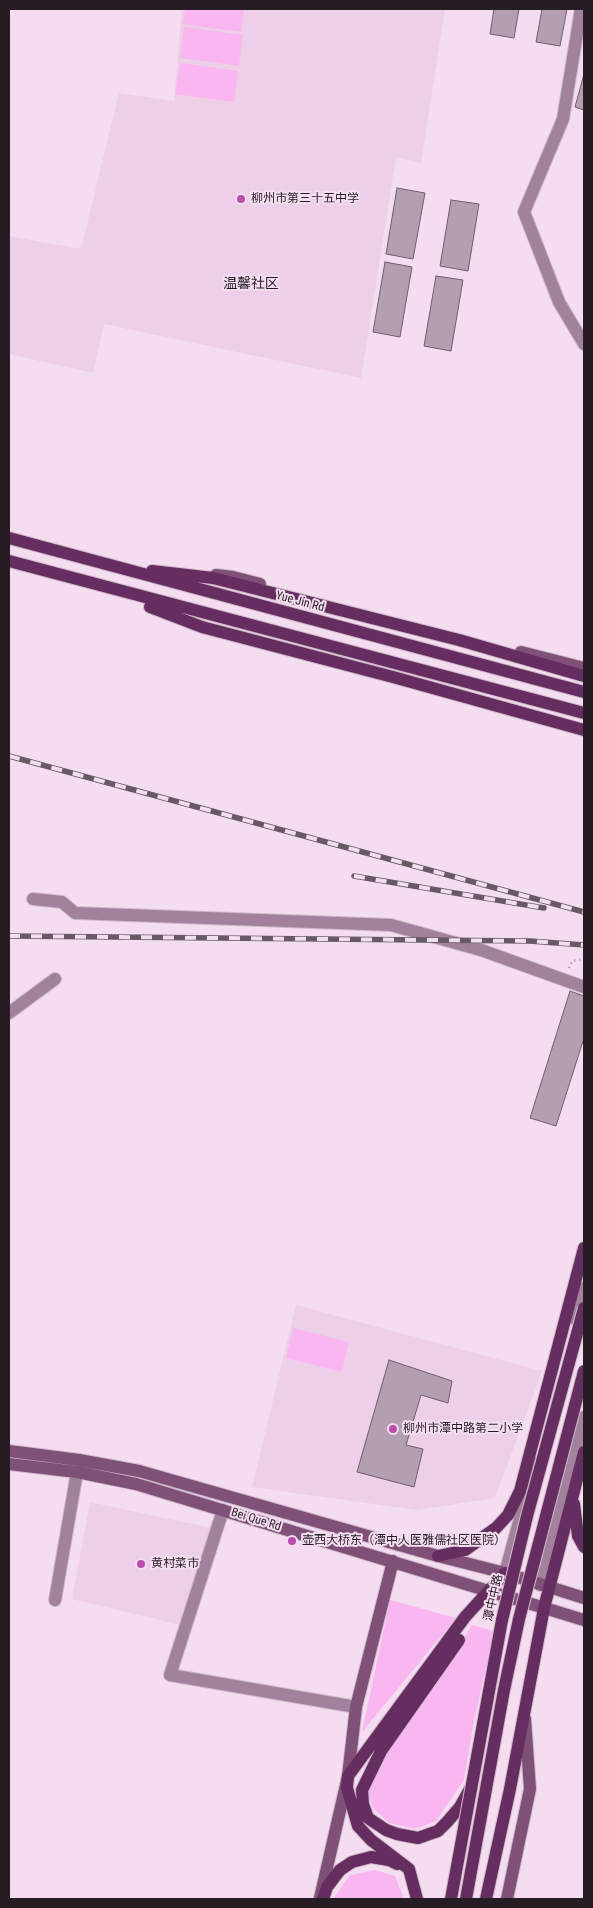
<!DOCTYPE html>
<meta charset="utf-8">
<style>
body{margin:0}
#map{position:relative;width:593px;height:1908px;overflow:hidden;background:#f4ddf0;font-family:"Roboto Condensed",sans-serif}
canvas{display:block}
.frame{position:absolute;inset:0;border:10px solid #261d24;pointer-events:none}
</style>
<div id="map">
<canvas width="593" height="1908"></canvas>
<div class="frame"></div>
</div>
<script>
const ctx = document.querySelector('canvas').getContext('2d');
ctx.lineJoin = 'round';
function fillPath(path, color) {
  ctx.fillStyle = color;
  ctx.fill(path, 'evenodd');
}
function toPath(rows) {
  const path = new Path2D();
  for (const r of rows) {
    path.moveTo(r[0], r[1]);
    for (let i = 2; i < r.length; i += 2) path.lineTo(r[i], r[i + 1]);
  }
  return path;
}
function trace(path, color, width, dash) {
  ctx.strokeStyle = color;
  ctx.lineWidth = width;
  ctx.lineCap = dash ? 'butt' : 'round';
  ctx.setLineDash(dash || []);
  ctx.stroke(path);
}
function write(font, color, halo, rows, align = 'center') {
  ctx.font = font + ' "Roboto Condensed","Noto Sans SC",sans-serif';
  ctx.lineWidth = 4;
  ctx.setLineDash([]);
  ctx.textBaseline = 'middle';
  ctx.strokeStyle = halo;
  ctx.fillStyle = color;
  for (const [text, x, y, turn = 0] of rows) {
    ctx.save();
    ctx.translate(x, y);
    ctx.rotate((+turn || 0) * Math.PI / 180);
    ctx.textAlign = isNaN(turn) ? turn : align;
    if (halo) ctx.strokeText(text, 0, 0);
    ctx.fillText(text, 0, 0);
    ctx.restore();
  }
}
fillPath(toPath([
 [182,9,445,9,421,163,396,157,361,378,104,324,93,373,9,354,9,236,81,249,119,93,174,101],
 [296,1305,542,1371,495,1498,417,1510,252,1487],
 [90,1502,216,1529,181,1625,72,1599]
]), '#edcfe8');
fillPath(toPath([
 [185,9,244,9,241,32,183,24],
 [184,27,243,35,239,66,180,58],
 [180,63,238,71,234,102,175,94],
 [293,1328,349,1342,342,1372,286,1358],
 [390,1600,456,1618,362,1732],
 [472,1625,494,1631,473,1726,464,1780,436,1821,416,1829,389,1823,373,1808,367,1789,376,1768,444,1671],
 [375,1870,395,1876,404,1899,333,1899,350,1875]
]), '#fab6f1');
const building = toPath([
 [494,9,519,9,514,38,490,34,494,9],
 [542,9,567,9,560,46,536,42,542,9],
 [584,74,584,110,575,107,584,74],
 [397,188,425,193,413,259,386,254,397,188],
 [451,200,479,204,468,271,440,266,451,200],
 [385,262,412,267,400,337,373,332,385,262],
 [436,276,463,280,451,351,424,346,436,276],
 [570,991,584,996,584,1038,556,1126,530,1118,570,991],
 [389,1360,452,1381,448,1403,421,1395,406,1445,423,1449,414,1487,357,1472,389,1360]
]);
fillPath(building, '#b49fb1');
trace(building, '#705d6d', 1);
const street = toPath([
 [581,9,563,119,524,212,559,302,584,344],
 [33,899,62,902,75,913,391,925,481,950,584,987],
 [9,1013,55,979],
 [575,1319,584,1288],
 [223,1510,170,1675,356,1707],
 [505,1573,535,1463],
 [540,1585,584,1417],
 [55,1600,77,1472]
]);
const secondary = toPath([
 [216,575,233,577,260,584],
 [521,652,584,668],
 [9,1451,79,1460,139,1471,438,1556,505,1573,584,1598],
 [9,1464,77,1472,136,1484,584,1620],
 [320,1898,348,1776,356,1707,393,1561],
 [507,1899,530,1789,525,1719]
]);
const primary = toPath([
 [9,538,584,692],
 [9,561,584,713],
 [152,571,213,578,459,640,584,676],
 [150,607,202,627,393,677,584,730],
 [574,1504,578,1536,584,1547],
 [438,1556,465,1550,496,1528,508,1515,520,1491,584,1248],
 [459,1640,381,1751,362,1790,363,1804,368,1818,386,1830,397,1834,418,1838,438,1831,447,1822,460,1807,470,1789],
 [323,1899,327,1887,340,1870,352,1862,371,1857,389,1860,397,1864],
 [417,1899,409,1869,371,1840,358,1826,347,1788,348,1776,465,1617,505,1573],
 [486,1899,510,1789,544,1608,584,1452]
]);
trace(street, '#cfbacb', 14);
trace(secondary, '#cfbacb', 14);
trace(primary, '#cfbacb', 14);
trace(toPath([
 [569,968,572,961,584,959]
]), '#a18f9e', 2.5, [1, 4]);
trace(street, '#a2819d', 12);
trace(secondary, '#7f5179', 12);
trace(primary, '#662e60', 12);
const rail = toPath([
 [9,756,584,912],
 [354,876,544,908],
 [9,936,530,941,584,945]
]);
trace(rail, '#685a65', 5.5);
trace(rail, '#f4ddf0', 4, [11]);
const primaryBridge = toPath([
 [451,1899,502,1620,527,1516,584,1308],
 [466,1899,504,1690,519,1619,584,1371]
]);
trace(primaryBridge, '#cfbacb', 14, []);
trace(primaryBridge, '#662e60', 12);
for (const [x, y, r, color] of [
 [241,199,5,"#b74dad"],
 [393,1429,5,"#b74dad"],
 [292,1541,5,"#b74dad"],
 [141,1564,5,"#b74dad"]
]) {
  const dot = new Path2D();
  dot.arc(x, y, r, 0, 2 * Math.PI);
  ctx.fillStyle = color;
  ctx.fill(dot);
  trace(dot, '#f4ddf0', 2);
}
write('12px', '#261d24', '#f4ddf0', [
 ["柳州市第三十五中学",251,199],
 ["柳州市潭中路第二小学",403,1429],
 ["壶西大桥东（潭中人医雅儒社区医院）",302,1541],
 ["黄村菜市",151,1564]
], 'left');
write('12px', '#261d24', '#f4ddf0', [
 ["Yue Jin Rd",300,602,15],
 ["Bei Que Rd",256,1520,17],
 ["潭中中路",494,1598,-77]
]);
write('14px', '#261d24', '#f4ddf0', [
 ["温馨社区",251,284]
]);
</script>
